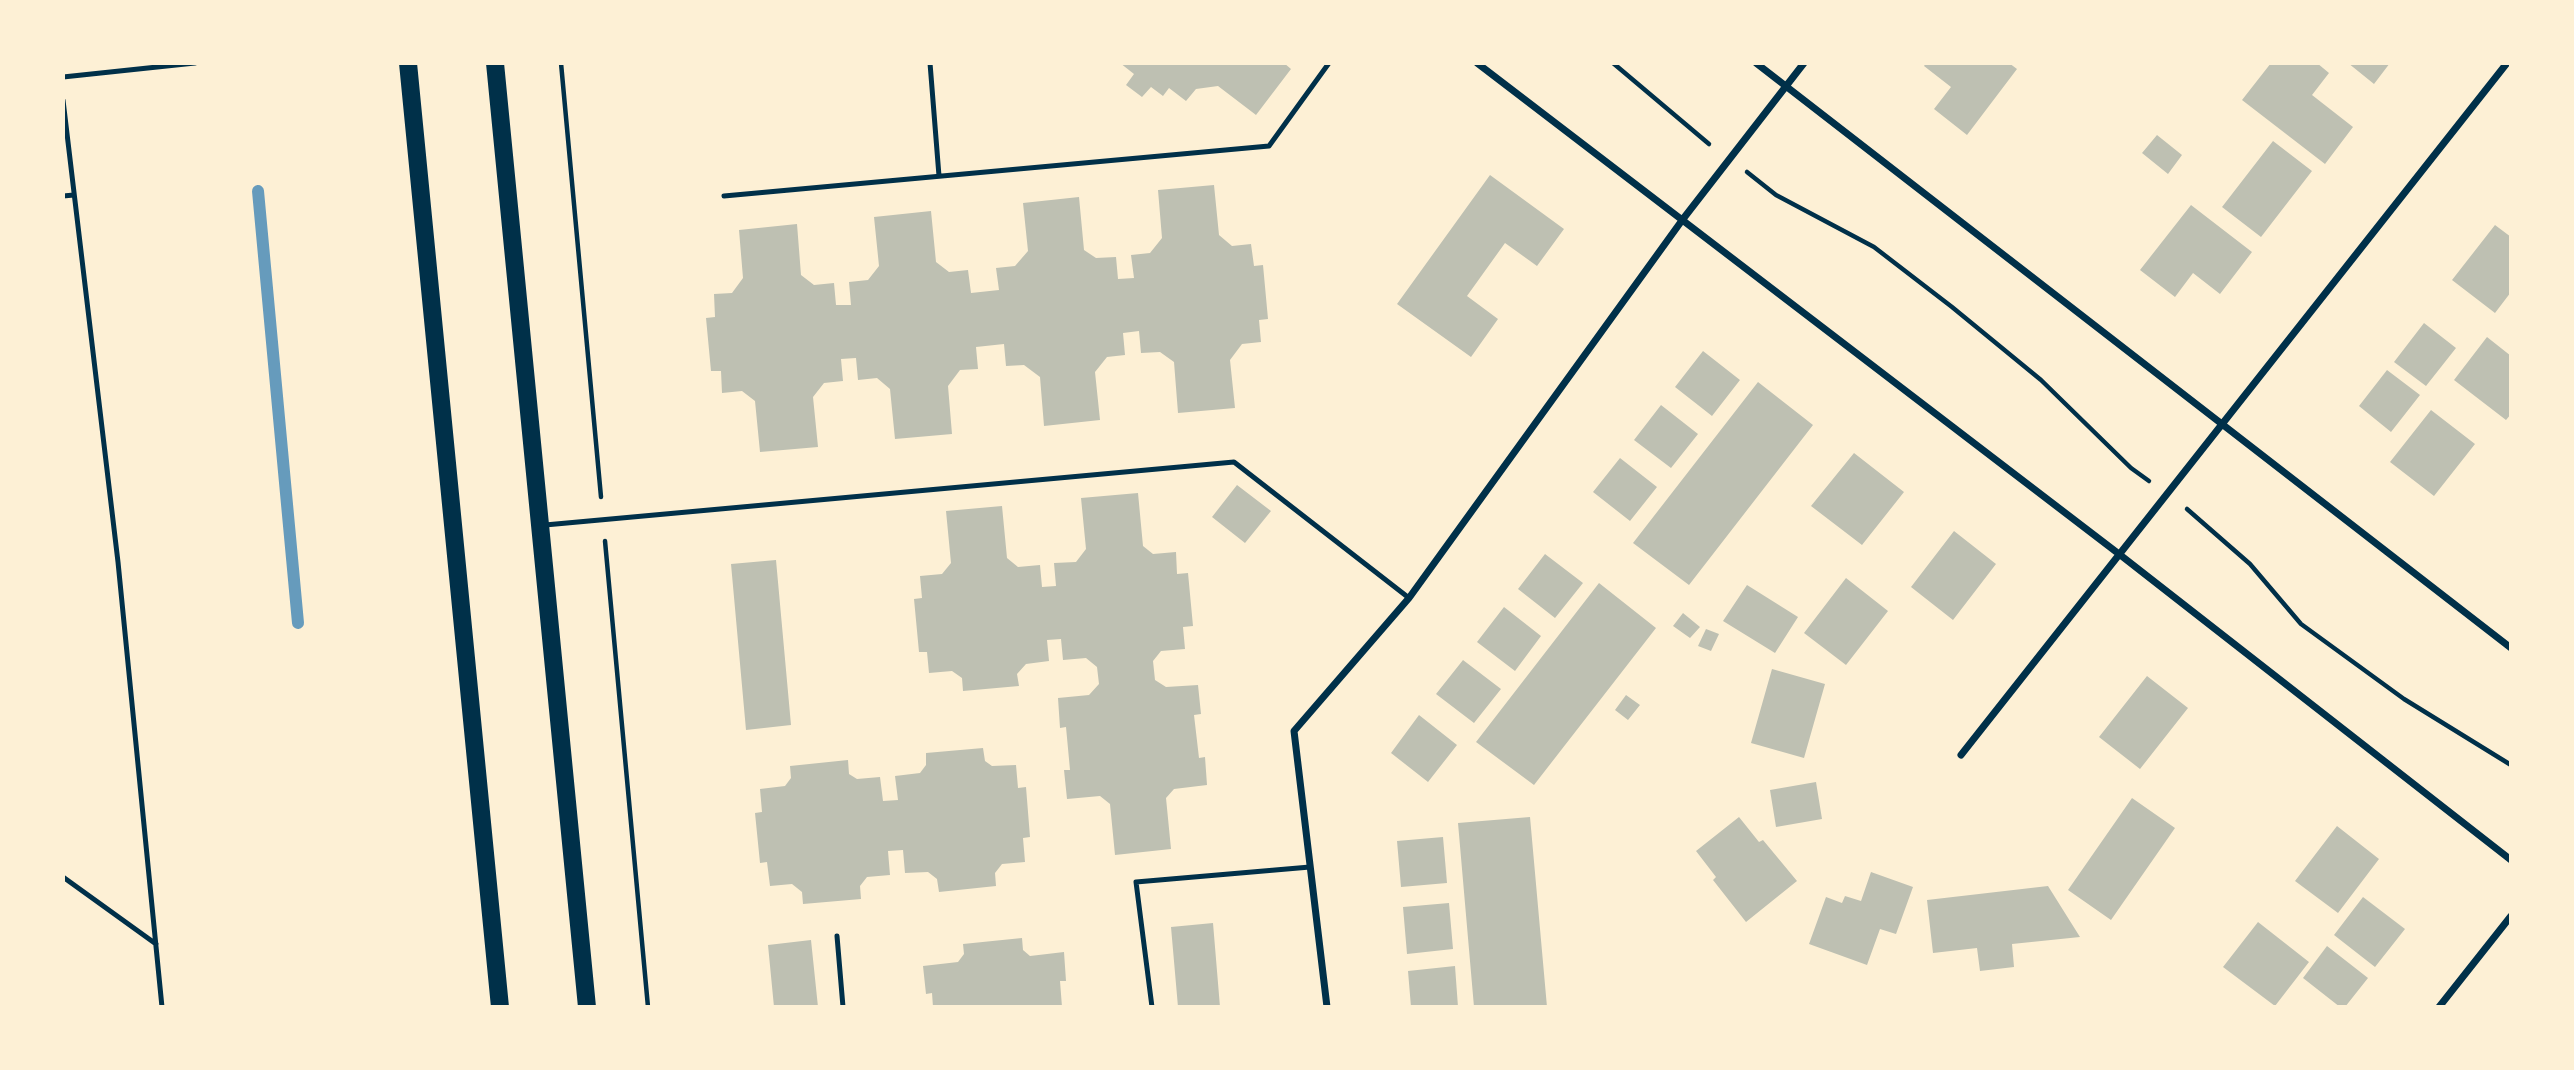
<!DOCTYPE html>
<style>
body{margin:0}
#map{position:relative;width:2574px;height:1070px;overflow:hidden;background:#fdf0d5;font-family:Arial,sans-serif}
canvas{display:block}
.frame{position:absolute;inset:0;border:65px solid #fdf0d5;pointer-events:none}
</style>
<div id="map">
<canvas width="2574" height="1070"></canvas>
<div class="frame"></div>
</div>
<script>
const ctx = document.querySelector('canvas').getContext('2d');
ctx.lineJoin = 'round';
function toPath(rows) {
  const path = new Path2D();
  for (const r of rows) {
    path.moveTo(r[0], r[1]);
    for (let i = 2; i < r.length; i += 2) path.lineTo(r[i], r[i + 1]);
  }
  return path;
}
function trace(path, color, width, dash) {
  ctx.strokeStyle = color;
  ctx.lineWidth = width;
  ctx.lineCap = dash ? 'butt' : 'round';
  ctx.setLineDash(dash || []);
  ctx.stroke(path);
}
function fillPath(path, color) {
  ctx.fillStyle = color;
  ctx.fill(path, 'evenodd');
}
trace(toPath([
 [258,191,298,623]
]), '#669bbc', 12);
fillPath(toPath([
 [1120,63,1284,63,1291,69,1256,115,1218,86,1196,89,1186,101,1169,88,1163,96,1151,87,1142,97,1126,85,1134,74],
 [1926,63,2009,63,2017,69,1967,135,1934,109,1951,87,1924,66],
 [2271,63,2317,63,2329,73,2312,95,2353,127,2325,164,2242,100],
 [2348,63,2390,63,2374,84],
 [2157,135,2182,155,2168,174,2142,153],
 [2273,141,2312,171,2261,237,2222,207],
 [1490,175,1564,229,1537,266,1505,243,1467,296,1498,319,1471,357,1397,304],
 [1214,185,1219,235,1232,246,1251,244,1254,266,1263,265,1268,319,1259,320,1261,342,1242,344,1230,360,1235,408,1178,413,1174,362,1160,352,1141,353,1139,331,1123,333,1125,355,1107,357,1095,372,1100,420,1044,426,1040,377,1024,365,1006,366,1004,344,976,347,978,369,960,370,948,386,952,434,895,439,890,389,877,378,858,380,856,358,841,359,843,381,824,383,813,397,818,447,760,452,755,401,742,391,722,393,721,371,711,371,706,318,715,317,714,294,732,293,743,278,739,230,797,224,801,275,814,285,834,283,836,305,851,305,849,282,868,280,879,266,874,217,931,211,936,262,949,272,968,270,971,293,999,290,996,268,1015,266,1028,251,1023,203,1079,197,1084,250,1096,258,1116,257,1118,279,1134,278,1131,255,1150,253,1162,238,1158,190],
 [2191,205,2252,252,2220,294,2193,273,2175,297,2140,270],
 [2495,225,2511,237,2511,292,2495,313,2452,280],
 [2424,323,2456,348,2426,386,2394,362],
 [2487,337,2511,356,2511,414,2506,420,2454,380],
 [1703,351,1740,380,1712,416,1675,387],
 [2387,370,2420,395,2391,432,2359,406],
 [1758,382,1813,425,1689,585,1633,543],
 [1661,405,1698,434,1671,468,1634,440],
 [2431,410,2475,444,2434,496,2390,462],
 [1854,453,1904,492,1862,545,1811,506],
 [1620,458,1657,487,1630,521,1593,492],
 [1237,485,1271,511,1245,543,1212,517],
 [1138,493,1143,546,1153,554,1176,552,1177,574,1188,573,1193,626,1183,627,1185,649,1161,651,1153,661,1155,680,1166,687,1198,685,1201,714,1194,715,1199,758,1205,757,1207,785,1174,789,1166,798,1171,849,1115,855,1110,804,1100,796,1067,799,1064,770,1070,770,1066,727,1060,728,1058,698,1089,695,1099,684,1097,667,1086,658,1063,660,1061,639,1047,640,1049,661,1026,664,1017,674,1019,686,963,691,962,678,952,671,929,673,927,652,919,652,914,599,922,598,920,576,942,574,951,563,946,511,1002,506,1007,558,1018,567,1040,565,1042,587,1056,586,1054,563,1076,562,1086,549,1081,498],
 [1954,531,1996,564,1953,620,1911,587],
 [1545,554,1583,583,1555,618,1518,589],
 [776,560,791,725,746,730,731,564],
 [1846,578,1888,611,1846,665,1804,633],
 [1599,583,1656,628,1534,785,1476,742],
 [1747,585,1798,617,1775,653,1723,621],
 [1504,607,1541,636,1515,671,1477,642],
 [1683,613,1700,627,1690,638,1673,626],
 [1706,629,1719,634,1711,651,1698,646],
 [1463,660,1501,689,1474,723,1436,694],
 [1772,669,1825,684,1804,758,1751,743],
 [2147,676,2188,708,2140,769,2099,737],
 [1626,695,1640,705,1628,720,1615,710],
 [1419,715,1457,745,1428,782,1391,753],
 [983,748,985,761,992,766,1016,765,1018,788,1026,787,1030,837,1023,838,1025,862,1002,864,995,873,996,886,939,892,937,879,928,872,905,873,903,850,888,851,890,875,867,877,860,886,861,899,803,904,802,892,792,884,770,886,767,862,760,863,755,813,762,812,760,789,785,786,791,778,790,766,848,760,849,774,857,779,880,777,883,801,898,800,895,776,920,773,926,765,926,753],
 [1816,782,1822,819,1776,827,1770,790],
 [2132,798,2175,828,2111,920,2068,890],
 [1530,817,1547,1007,1474,1007,1458,823],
 [1739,817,1759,842,1763,840,1797,881,1746,922,1713,880,1716,877,1696,851],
 [2337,826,2379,859,2338,913,2295,881],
 [1443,837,1447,883,1401,887,1397,841],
 [1871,872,1913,887,1896,934,1880,929,1867,965,1809,944,1826,897,1842,903,1845,896,1861,901],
 [2048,886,2080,937,2012,944,2014,967,1980,971,1977,948,1933,953,1927,900],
 [2363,897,2405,929,2375,967,2334,935],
 [1449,903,1453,949,1407,954,1403,907],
 [2258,922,2309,962,2275,1006,2223,967],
 [1213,923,1220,1007,1178,1007,1171,927],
 [1022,938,1023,950,1030,956,1064,952,1066,981,1060,981,1062,1007,933,1007,932,993,926,994,923,966,958,962,964,954,963,944],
 [811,940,818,1007,774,1007,768,945],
 [2327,946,2368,978,2345,1007,2340,1007,2303,978],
 [1455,966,1458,1007,1411,1007,1408,971]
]), '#bec0b2');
trace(toPath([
 [561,63,601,497],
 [1613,63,1709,144],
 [1747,172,1776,195,1874,247,1952,307,2041,380,2131,468,2149,481],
 [2187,509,2250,564,2301,624,2404,699,2511,765],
 [605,541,648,1007]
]), '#003049', 4.5);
trace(toPath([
 [930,63,939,176],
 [63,77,195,63],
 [63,100,118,562,162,1007],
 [63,196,74,195],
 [724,196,1269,146,1329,63],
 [545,525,1234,462,1409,598],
 [63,877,156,944],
 [837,936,843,1007],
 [1152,1007,1136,882,1310,867]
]), '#003049', 5);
trace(toPath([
 [1477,63,2119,554,2511,860],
 [1756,63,2511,648],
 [1961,755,2507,63],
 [1327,1007,1294,731,1409,598,1683,219,1804,63],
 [2439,1007,2511,916]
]), '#003049', 7);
trace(toPath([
 [408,63,500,1007],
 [495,63,587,1007]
]), '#003049', 18);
</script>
